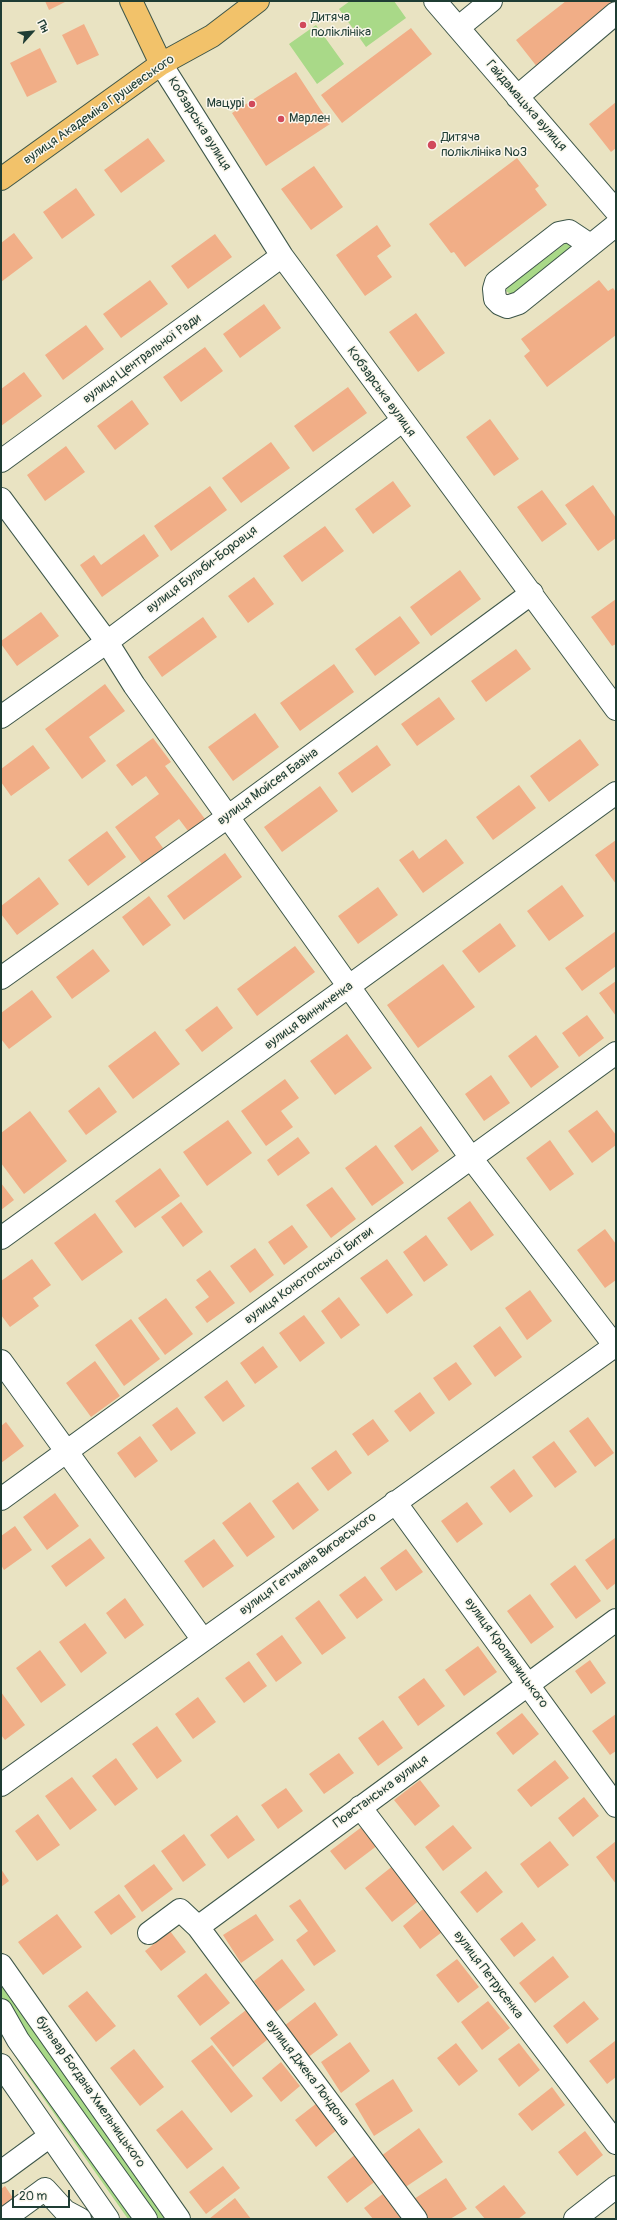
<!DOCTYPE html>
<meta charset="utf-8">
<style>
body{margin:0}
#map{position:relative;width:617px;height:2220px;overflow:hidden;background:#e9e3c2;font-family:Pangolin,sans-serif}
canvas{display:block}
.frame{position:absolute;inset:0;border:2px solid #1f3d34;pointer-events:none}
.north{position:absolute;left:12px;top:12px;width:40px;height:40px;-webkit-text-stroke:3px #fbf7ec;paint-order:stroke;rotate:63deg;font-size:11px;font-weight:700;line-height:16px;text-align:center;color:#1f3d34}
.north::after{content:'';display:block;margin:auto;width:14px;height:18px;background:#1f3d34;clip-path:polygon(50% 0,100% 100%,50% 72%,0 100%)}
.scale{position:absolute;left:12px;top:2190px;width:58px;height:18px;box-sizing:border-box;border:2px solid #1f3d34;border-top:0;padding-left:5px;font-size:12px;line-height:14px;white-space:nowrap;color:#1f3d34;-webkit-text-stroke:3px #fbf7ec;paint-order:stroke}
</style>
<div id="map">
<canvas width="617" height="2220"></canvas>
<div class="frame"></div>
<div class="north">Пн</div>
<div class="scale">20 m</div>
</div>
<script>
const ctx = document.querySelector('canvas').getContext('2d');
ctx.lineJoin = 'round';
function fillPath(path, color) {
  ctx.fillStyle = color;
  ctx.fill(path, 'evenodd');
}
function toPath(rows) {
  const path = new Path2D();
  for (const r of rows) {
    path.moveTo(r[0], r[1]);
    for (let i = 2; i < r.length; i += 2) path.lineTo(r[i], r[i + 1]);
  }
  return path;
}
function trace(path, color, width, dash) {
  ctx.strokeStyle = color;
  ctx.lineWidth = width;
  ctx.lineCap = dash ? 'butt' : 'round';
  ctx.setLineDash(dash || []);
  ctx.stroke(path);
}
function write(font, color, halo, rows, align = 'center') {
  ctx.font = font + ' Pangolin,sans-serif';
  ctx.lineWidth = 3;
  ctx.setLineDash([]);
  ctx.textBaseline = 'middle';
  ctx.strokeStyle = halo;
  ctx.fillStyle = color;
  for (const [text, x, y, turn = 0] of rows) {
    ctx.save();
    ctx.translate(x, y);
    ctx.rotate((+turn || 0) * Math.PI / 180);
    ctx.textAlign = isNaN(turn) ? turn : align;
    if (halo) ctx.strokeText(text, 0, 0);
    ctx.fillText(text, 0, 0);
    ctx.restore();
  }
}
fillPath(toPath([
 [350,1,394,1,406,18,366,47,339,9],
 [316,25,344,64,317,84,289,44],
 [571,242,573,246,512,295,506,291,508,287,566,243],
 [1,1973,170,2219,128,2219,23,2069,1,2033]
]), '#a9d988');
fillPath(toPath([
 [45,1,67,1,49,10],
 [566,1,613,1,616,5,538,68,516,40],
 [84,24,99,55,77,65,62,35],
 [411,28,432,54,342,123,321,95],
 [40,48,57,82,27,97,10,63],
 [296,72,330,124,266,166,232,113],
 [616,102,616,148,611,152,589,124],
 [148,138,165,161,121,193,104,170],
 [517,158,539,186,535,189,547,205,465,267,454,252,451,253,429,224],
 [314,166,343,207,311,230,281,189],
 [76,188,95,215,62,239,43,212],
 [377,225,391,246,377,256,392,277,365,296,336,255],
 [14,233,33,258,1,282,1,243],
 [215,234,232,257,188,289,171,266],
 [150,280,168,304,121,338,103,314],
 [599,280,608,291,613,288,616,292,616,335,547,387,524,356,530,351,521,339],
 [264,304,281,328,240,358,223,334],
 [416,313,445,353,418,372,389,332],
 [86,325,104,349,63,380,45,355],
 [205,347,223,371,181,402,163,377],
 [24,372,42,396,1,426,1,389],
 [348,387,367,413,313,452,294,426],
 [132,400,149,424,115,450,97,426],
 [490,419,519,459,494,476,466,437],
 [271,442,290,468,241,503,222,478],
 [66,446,85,472,45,501,27,475],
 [393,481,411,506,373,534,355,509],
 [593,485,616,518,616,538,598,551,565,505],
 [210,486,227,510,171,551,154,526],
 [542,490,567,524,542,542,517,507],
 [325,526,344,551,302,582,283,556],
 [144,534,159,556,102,597,80,565,94,555,101,565],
 [460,570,481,599,431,636,410,607],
 [254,577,274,604,248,623,228,596],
 [616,599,616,644,612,646,591,617],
 [41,612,59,636,17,666,1,644,1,641],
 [400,616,420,643,375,676,355,649],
 [203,617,217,637,162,677,148,657],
 [516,649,531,669,486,702,471,681],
 [334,664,354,692,300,731,280,703],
 [105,684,125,711,89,737,106,761,82,779,45,729],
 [439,697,455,719,417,746,401,724],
 [255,713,279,747,233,781,208,747],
 [153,738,171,762,165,766,205,819,188,831,179,819,155,837,163,848,142,864,115,827,159,794,146,776,132,786,116,765],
 [580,739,599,765,549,802,530,776],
 [33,745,50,768,11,796,1,782,1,769],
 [377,745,391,765,352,793,338,773],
 [519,785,536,808,493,840,476,817],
 [320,786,338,811,282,852,264,827],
 [107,831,126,857,88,886,68,860],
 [446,839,464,863,423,893,399,860,413,850,419,859],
 [616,840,616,884,595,855],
 [225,853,242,877,184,920,167,896],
 [39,877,59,904,17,935,1,914,1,906],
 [562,885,584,916,549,941,527,911],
 [378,887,398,915,358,944,338,916],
 [149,896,171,925,143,946,122,917],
 [500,923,516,946,479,973,462,951],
 [616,931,616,966,582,991,565,968],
 [295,946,315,972,257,1016,237,989],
 [93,949,110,971,72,999,56,977],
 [443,964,475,1007,418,1048,387,1005],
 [616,981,616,1016,599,993],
 [32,990,52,1017,9,1049,1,1039,1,1013],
 [217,1006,233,1028,202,1052,185,1030],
 [587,1015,604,1038,579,1057,562,1033],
 [155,1031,180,1064,133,1099,108,1066],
 [347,1034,372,1068,335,1095,310,1061],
 [536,1035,559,1067,531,1088,508,1056],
 [491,1075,510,1103,484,1121,465,1094],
 [285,1079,299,1098,281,1111,293,1127,266,1146,241,1111],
 [99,1087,117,1112,86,1135,68,1111],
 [597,1110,616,1135,616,1145,592,1163,568,1131],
 [30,1111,67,1161,24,1194,1,1163,1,1133],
 [228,1120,252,1153,207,1186,183,1152],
 [421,1126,439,1151,412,1171,394,1146],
 [298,1137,310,1153,278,1176,267,1160],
 [550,1140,574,1174,550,1191,526,1158],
 [376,1145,404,1183,372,1206,345,1168],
 [160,1168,180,1196,135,1228,115,1201],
 [1,1183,14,1200,1,1210],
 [332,1187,356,1219,331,1238,306,1205],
 [470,1201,494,1235,471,1251,447,1218],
 [181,1202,203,1232,183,1247,161,1217],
 [95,1213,123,1252,82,1281,54,1243],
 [292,1225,308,1247,284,1265,268,1242],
 [605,1229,616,1244,616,1280,605,1288,577,1250],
 [426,1235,448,1265,424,1282,403,1252],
 [255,1248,274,1275,250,1293,230,1266],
 [32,1259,51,1285,33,1298,39,1306,10,1327,1,1315,1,1281],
 [387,1259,413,1295,387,1314,360,1278],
 [210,1270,235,1303,207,1323,195,1307,209,1297,196,1280],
 [530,1290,552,1321,527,1340,505,1308],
 [339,1297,360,1325,341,1339,321,1311],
 [166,1298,193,1334,165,1355,138,1318],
 [304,1315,325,1343,300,1362,279,1333],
 [131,1319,160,1359,124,1386,95,1345],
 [500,1326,522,1357,495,1377,473,1346],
 [263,1346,278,1367,255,1384,240,1363],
 [95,1361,120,1396,91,1417,66,1383],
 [456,1362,472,1384,449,1401,433,1378],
 [227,1380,245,1406,223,1422,204,1397],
 [420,1392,435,1413,410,1432,394,1411],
 [177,1407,196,1433,171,1451,152,1425],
 [588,1417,614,1453,595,1467,569,1431],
 [373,1419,389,1441,368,1456,352,1434],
 [6,1422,24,1446,1,1463,1,1426],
 [140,1436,158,1461,135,1478,117,1453],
 [554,1441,577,1472,555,1488,532,1457],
 [336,1450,352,1473,328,1491,311,1468],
 [514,1469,533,1496,510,1513,490,1487],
 [298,1482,319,1510,293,1530,272,1501],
 [55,1493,79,1526,47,1550,23,1517],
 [250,1502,275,1537,247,1557,222,1523],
 [467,1502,483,1524,457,1543,441,1521],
 [15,1526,32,1550,4,1570,1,1565,1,1536],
 [90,1538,105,1558,66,1587,51,1566],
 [615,1538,616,1583,607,1590,585,1560],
 [214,1539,234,1566,203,1588,184,1561],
 [406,1549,423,1572,396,1591,380,1568],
 [575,1565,601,1601,576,1619,550,1584],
 [365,1576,383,1600,357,1619,339,1595],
 [530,1594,554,1627,531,1644,507,1611],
 [125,1598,144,1625,125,1639,106,1613],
 [319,1600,346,1638,322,1655,295,1618],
 [85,1623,107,1653,81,1673,59,1642],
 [282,1635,302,1663,276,1682,256,1654],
 [478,1646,497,1672,464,1696,445,1670],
 [40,1650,66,1685,41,1703,16,1668],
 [590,1660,606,1683,591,1694,575,1671],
 [249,1661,267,1686,244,1703,225,1678],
 [424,1678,445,1706,418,1726,398,1697],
 [1,1692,25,1725,5,1740,1,1735],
 [198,1697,216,1722,193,1739,175,1714],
 [522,1713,539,1734,513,1755,496,1733],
 [616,1714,616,1751,610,1755,592,1731],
 [383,1720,403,1748,378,1766,358,1738],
 [157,1726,182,1761,157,1779,132,1744],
 [339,1753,354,1773,324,1794,309,1774],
 [116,1758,138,1789,115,1806,92,1776],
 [555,1760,569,1778,531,1807,517,1790],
 [72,1777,97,1810,70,1830,45,1796],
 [420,1780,440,1806,415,1826,394,1800],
 [286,1788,303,1811,278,1829,261,1805],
 [584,1797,599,1816,573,1837,558,1818],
 [38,1814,60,1845,37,1861,15,1831],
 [237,1815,255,1840,228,1859,210,1835],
 [453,1825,472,1848,443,1871,425,1847],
 [363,1826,378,1845,345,1870,330,1851],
 [184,1834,206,1865,183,1882,161,1851],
 [550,1841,569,1865,538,1888,520,1864],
 [616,1841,616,1884,596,1857],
 [154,1864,173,1889,142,1912,124,1886],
 [394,1865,421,1899,392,1922,365,1888],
 [1,1869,9,1881,1,1887],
 [486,1871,503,1892,477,1913,460,1892],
 [119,1894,136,1917,111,1935,94,1912],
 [300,1899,336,1951,314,1966,296,1940,308,1931,289,1906],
 [423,1909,442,1932,420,1949,403,1926],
 [57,1914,82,1947,43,1975,18,1942],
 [256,1914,274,1940,241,1963,223,1935],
 [522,1922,536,1940,514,1957,500,1939],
 [170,1931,186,1952,161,1971,145,1951],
 [553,1956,569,1977,535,2003,519,1983],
 [282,1959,305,1990,276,2012,254,1981],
 [457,1959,479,1987,458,2003,436,1975],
 [206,1973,230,2003,200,2026,177,1996],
 [87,1991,116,2026,96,2042,68,2006],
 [488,2001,510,2028,482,2050,461,2022],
 [584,2001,599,2019,567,2044,553,2026],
 [315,2002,338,2035,307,2058,284,2026],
 [250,2007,272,2036,233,2067,210,2038],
 [615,2041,616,2077,607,2084,589,2061],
 [350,2042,370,2071,341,2093,321,2062],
 [456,2043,478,2071,459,2086,437,2058],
 [519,2043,540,2070,519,2087,498,2059],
 [212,2045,253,2096,231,2113,191,2061],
 [134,2049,164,2087,140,2106,110,2068],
 [281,2062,300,2086,281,2102,262,2078],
 [393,2079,413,2111,374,2136,355,2104],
 [552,2087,565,2105,532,2131,518,2114],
 [317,2103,338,2129,316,2147,295,2120],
 [182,2110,213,2149,187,2169,156,2130],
 [419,2128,443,2162,404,2188,381,2156],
 [585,2131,603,2155,577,2176,558,2152],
 [356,2154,377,2180,347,2203,327,2177],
 [223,2166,240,2188,206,2214,189,2192],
 [446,2178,467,2209,450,2219,428,2219,414,2199],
 [504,2185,526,2213,518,2219,485,2219,475,2207],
 [5,2186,15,2201,1,2211,1,2189],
 [384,2193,404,2219,373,2219,364,2208],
 [235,2198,251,2219,209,2219]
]), '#f1ae87');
const minor = toPath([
 [435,1,616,211],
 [459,27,491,1],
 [161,64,282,256,616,709],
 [517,97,616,13],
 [590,245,569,231,559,233,496,282,494,289,495,299,500,304,507,307,519,303,616,225],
 [1,461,282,256],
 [1,499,107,642,134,685,471,1158,615,1346],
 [1,717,107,642,402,421],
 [1,978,229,816,532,593],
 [1,1238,616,793],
 [1,1361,203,1640],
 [1,1499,616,1053],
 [395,1502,616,1806],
 [1,1785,616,1345],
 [360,1807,616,2143],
 [198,1927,416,2219],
 [149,1933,180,1910,198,1927,616,1620],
 [1,1965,179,2219],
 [1,2010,18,2040,146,2219],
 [1,2065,108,2219],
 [1,2172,50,2136],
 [4,2219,45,2189,65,2211,80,2219],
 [575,2219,616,2187]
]);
const major = toPath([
 [131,1,161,64],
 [1,179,161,64,212,36,258,1]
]);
trace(minor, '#3d5649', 24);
trace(major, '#3d5649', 24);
trace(minor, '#fff', 22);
trace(major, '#f2c26a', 22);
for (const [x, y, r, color] of [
 [303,25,4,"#d1495b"],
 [252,104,4,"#d1495b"],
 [281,119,4,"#d1495b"],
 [432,145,5,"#d1495b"]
]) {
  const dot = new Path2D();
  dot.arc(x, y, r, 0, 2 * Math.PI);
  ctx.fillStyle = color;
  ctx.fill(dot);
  trace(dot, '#fbf7ec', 1.5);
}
write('13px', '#1f3d34', '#fbf7ec', [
 ["Дитяча",311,18],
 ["поліклініка",311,33],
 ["Мацурі",244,104,"right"],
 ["Марлен",289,119],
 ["Дитяча",441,138],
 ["поліклініка №3",441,153]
], 'left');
write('13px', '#1f3d34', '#fbf7ec', [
 ["Гайдамацька вулиця",526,106,49],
 ["вулиця Академіка Грушевського",99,110,-35],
 ["Кобзарська вулиця",199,124,58],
 ["вулиця Центральної Ради",142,359,-36],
 ["Кобзарська вулиця",381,392,54],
 ["вулиця Бульби-Боровця",202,570,-37],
 ["вулиця Мойсея Базіна",268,787,-36],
 ["вулиця Винниченка",309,1016,-36],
 ["вулиця Конотопської Битви",309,1276,-36],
 ["вулиця Гетьмана Виговського",308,1564,-36],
 ["вулиця Кропивницького",506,1653,54],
 ["Повстанська вулиця",381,1792,-36],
 ["вулиця Петрусенка",488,1975,53],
 ["вулиця Джека Лондона",307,2073,53],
 ["бульвар Богдана Хмельницького",90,2092,55]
]);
</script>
